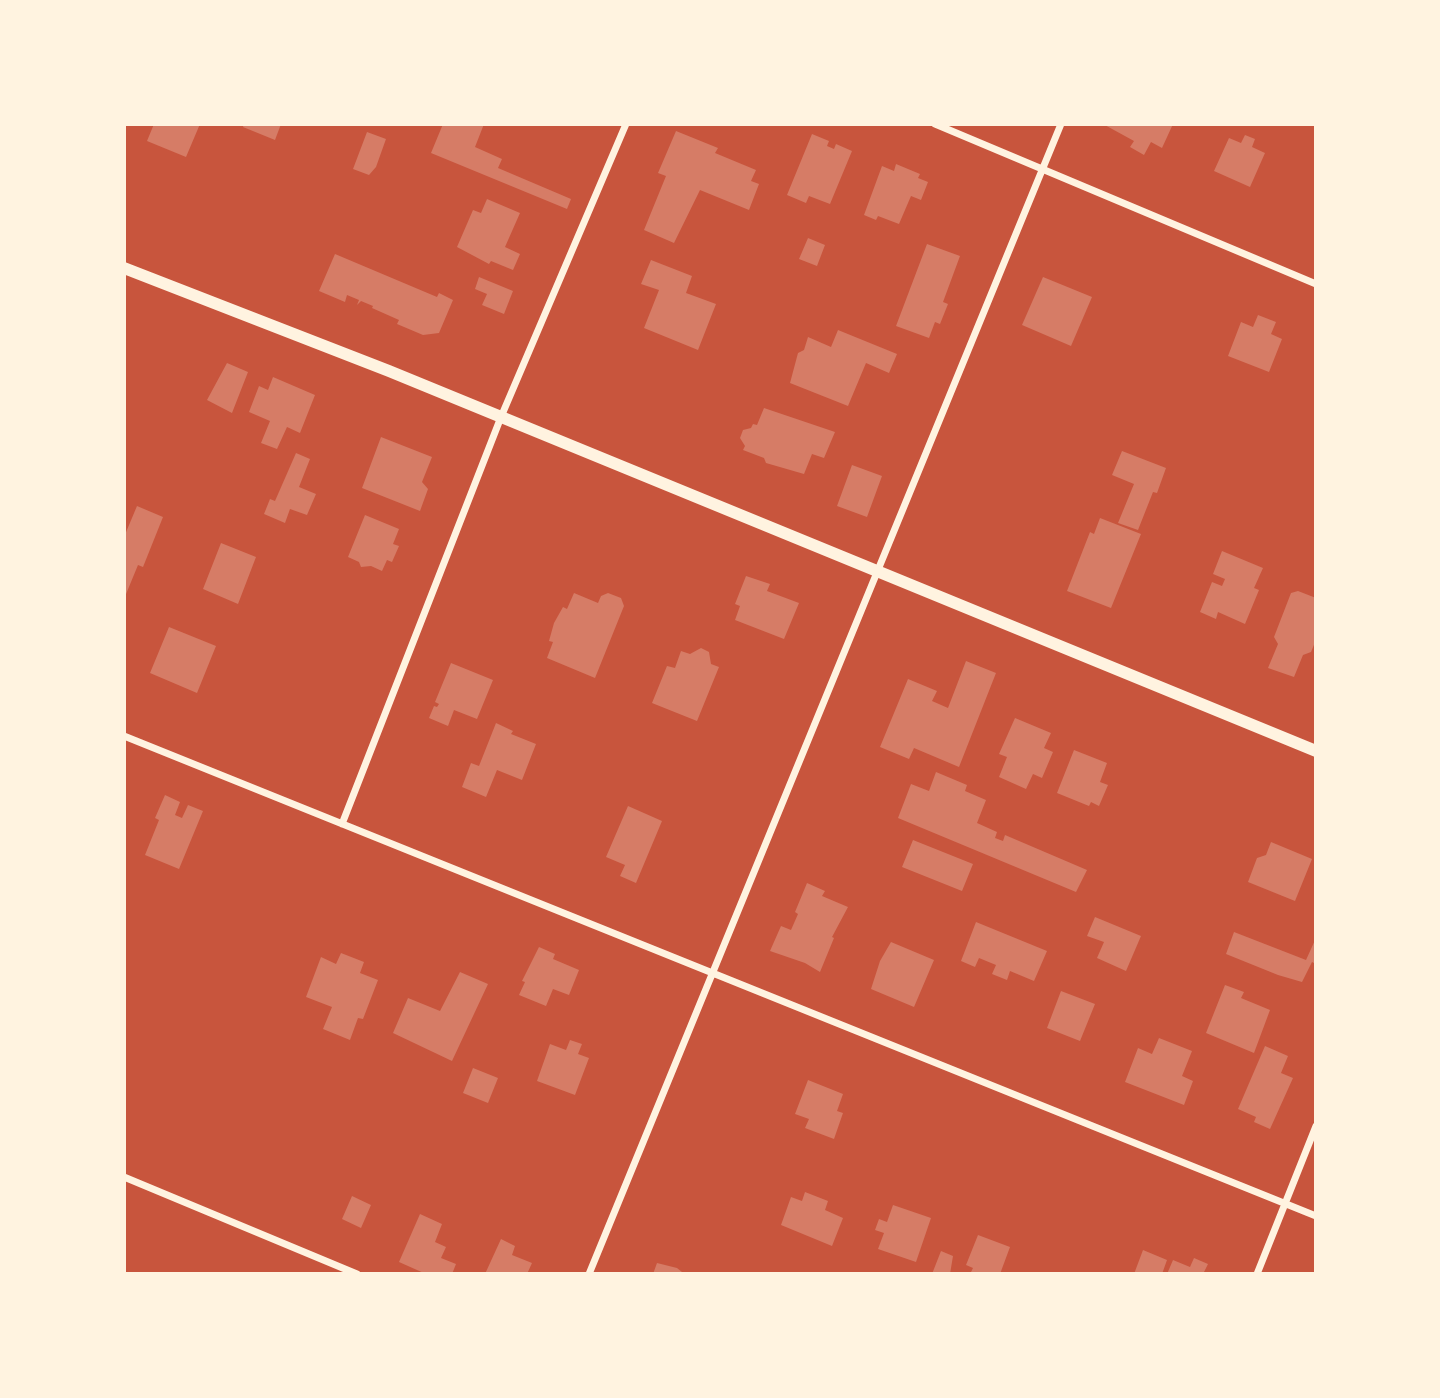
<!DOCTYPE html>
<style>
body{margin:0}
#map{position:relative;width:1440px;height:1398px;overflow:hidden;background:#c8553d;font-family:Inter,sans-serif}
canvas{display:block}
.frame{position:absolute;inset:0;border:126px solid #fff3e0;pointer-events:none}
</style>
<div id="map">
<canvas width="1440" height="1398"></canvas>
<div class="frame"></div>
</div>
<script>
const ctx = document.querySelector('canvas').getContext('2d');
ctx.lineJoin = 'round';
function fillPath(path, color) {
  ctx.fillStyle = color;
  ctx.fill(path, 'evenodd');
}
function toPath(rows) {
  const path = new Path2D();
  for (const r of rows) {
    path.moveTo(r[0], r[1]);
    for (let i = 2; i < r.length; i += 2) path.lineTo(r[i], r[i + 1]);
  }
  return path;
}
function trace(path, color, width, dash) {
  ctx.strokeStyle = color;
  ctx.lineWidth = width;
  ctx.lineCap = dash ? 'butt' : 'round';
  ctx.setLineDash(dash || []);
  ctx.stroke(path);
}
fillPath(toPath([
 [154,124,200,124,186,157,147,141],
 [244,124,281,124,275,140,243,127],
 [443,124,484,124,475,147,502,159,498,168,571,199,567,209,431,153],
 [1103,124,1173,124,1162,148,1151,142,1144,155,1130,147,1134,141],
 [676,131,718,148,715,153,756,170,751,181,759,184,749,210,700,190,674,243,644,230,666,176,658,173],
 [367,132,386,139,376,167,369,175,353,169],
 [812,134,829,141,827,146,834,149,836,144,852,151,830,204,809,196,806,203,787,195],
 [1245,135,1255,139,1252,147,1265,153,1250,187,1214,171,1229,138,1241,143],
 [896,164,920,174,918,178,928,182,921,200,911,196,899,224,878,216,876,220,864,215,882,166,894,171],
 [487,199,520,213,505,247,520,254,513,270,491,261,489,264,457,247,473,210,481,213],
 [808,238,825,245,817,266,799,259],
 [927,244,960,256,943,302,948,304,940,324,935,322,929,338,896,326],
 [335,254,437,297,439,293,453,300,439,333,423,335,397,324,399,320,372,308,373,306,361,301,357,305,359,300,347,295,345,302,319,291],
 [651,260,692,276,686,293,716,304,698,350,644,328,659,290,641,284],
 [479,277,513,291,504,314,482,305,487,294,475,289],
 [1043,277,1092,297,1071,346,1022,325],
 [1258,315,1276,322,1271,334,1282,339,1269,372,1228,356,1241,322,1253,327],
 [838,330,897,354,889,373,866,363,848,406,790,383,798,353,804,350,808,337,831,347],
 [227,363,248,372,232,413,207,400],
 [273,377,315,395,300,433,287,427,277,449,261,443,270,421,249,412,259,386,268,390],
 [764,408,835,432,824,458,812,454,804,474,766,463,764,458,743,450,745,446,740,438,743,430,751,428,753,424,757,425],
 [381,437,432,457,422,482,428,489,420,511,362,488],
 [1122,451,1166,468,1157,493,1153,492,1138,530,1118,523,1134,484,1112,475],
 [296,453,310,459,299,487,316,494,307,515,290,509,285,523,264,514,270,499,275,501],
 [852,465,882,476,867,517,837,506],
 [137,506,163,517,143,567,138,565,124,599,124,537],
 [365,515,399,529,393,544,399,546,392,562,387,560,382,571,371,566,361,567,359,562,348,557],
 [1100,518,1141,534,1111,608,1067,591,1090,532,1094,534],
 [221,543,256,557,238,604,203,589],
 [1222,551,1263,568,1254,588,1259,590,1245,624,1218,612,1216,619,1200,612,1212,582,1222,586,1225,579,1213,574],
 [746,576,770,584,767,591,799,603,784,639,735,620,740,606,735,604],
 [1298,591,1316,598,1316,640,1311,652,1303,655,1294,677,1268,668,1278,644,1274,637,1291,593],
 [574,593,598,603,601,596,608,593,621,598,624,606,595,678,547,658,553,642,549,641,554,623,563,607,567,609],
 [169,627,216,646,197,693,150,673],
 [701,648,709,652,711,664,719,667,697,721,652,703,667,666,675,668,681,651,690,654],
 [966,661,996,673,959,767,914,748,909,759,880,747,908,679,937,691,932,701,948,708],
 [451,663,493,680,477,719,454,710,448,726,429,718,434,706,437,707,439,704,435,702],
 [1015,718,1051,733,1044,748,1053,752,1042,778,1033,774,1026,789,999,777,1007,757,999,754],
 [496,723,513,731,511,734,536,744,522,780,497,770,486,797,462,787,471,763,479,766],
 [1074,750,1107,763,1100,782,1108,785,1099,806,1091,802,1089,806,1057,793],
 [936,772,967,785,965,791,986,800,977,823,997,832,995,838,1003,841,1005,835,1087,870,1076,892,898,818,911,784,929,791],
 [165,795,180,802,175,815,182,818,188,805,203,811,179,869,145,855,159,820,155,818],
 [628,806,662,821,636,883,620,876,625,865,606,857],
 [913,840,973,864,962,891,902,867],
 [1271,842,1312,859,1295,901,1248,882,1257,858,1266,855],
 [807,883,825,891,822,896,848,907,832,937,834,938,820,972,805,963,770,951,781,926,791,930,798,914,795,912],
 [1095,917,1141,936,1126,971,1097,958,1104,942,1087,936],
 [976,922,1047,951,1034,981,1010,971,1007,980,992,974,996,965,979,958,975,967,961,961],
 [1234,932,1306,960,1316,938,1316,964,1312,962,1302,982,1278,975,1226,954],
 [891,942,934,960,914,1007,871,989,880,961],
 [539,947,555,954,553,959,579,970,569,995,553,989,546,1006,519,995,525,982,522,981],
 [341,953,364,962,360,973,378,980,363,1019,358,1018,350,1040,323,1029,332,1007,306,997,321,957,336,964],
 [460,972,488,984,452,1061,393,1033,408,998,440,1011],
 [1225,985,1244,992,1241,998,1270,1010,1254,1053,1206,1033],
 [1061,991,1095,1004,1080,1041,1047,1028],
 [1159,1038,1192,1051,1182,1076,1193,1081,1184,1105,1125,1082,1138,1048,1152,1054],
 [570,1040,582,1044,578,1054,589,1058,575,1095,537,1081,550,1044,566,1050],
 [1265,1046,1288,1056,1281,1073,1293,1078,1270,1129,1254,1122,1256,1117,1238,1109],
 [473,1068,498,1078,488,1103,463,1093],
 [808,1080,843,1094,837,1111,843,1113,834,1139,805,1128,809,1119,795,1114],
 [805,1192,828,1201,825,1210,843,1218,832,1246,781,1225,791,1197,802,1201],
 [352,1196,371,1205,361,1228,342,1219],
 [893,1205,931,1218,916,1262,878,1249,884,1233,875,1230,879,1219,887,1222],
 [420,1214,442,1224,435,1242,446,1247,441,1258,456,1264,452,1274,426,1274,399,1262],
 [978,1235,1010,1247,1000,1274,970,1274,973,1268,966,1265],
 [501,1239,515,1246,512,1255,532,1263,527,1274,485,1274],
 [1143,1250,1167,1260,1162,1274,1134,1274],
 [941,1251,953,1256,950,1274,932,1274],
 [1194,1258,1208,1264,1203,1274,1167,1274,1173,1260,1190,1267],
 [657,1263,677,1268,682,1272,653,1274]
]), '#d67c66');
trace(toPath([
 [935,124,1316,284],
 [124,736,1316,1216],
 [342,824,501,417,626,124],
 [124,1177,357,1274],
 [589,1274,1061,124],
 [1257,1274,1316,1126]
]), '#fff3e0', 7);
trace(toPath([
 [124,268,389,371,1316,751]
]), '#fff3e0', 12);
</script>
